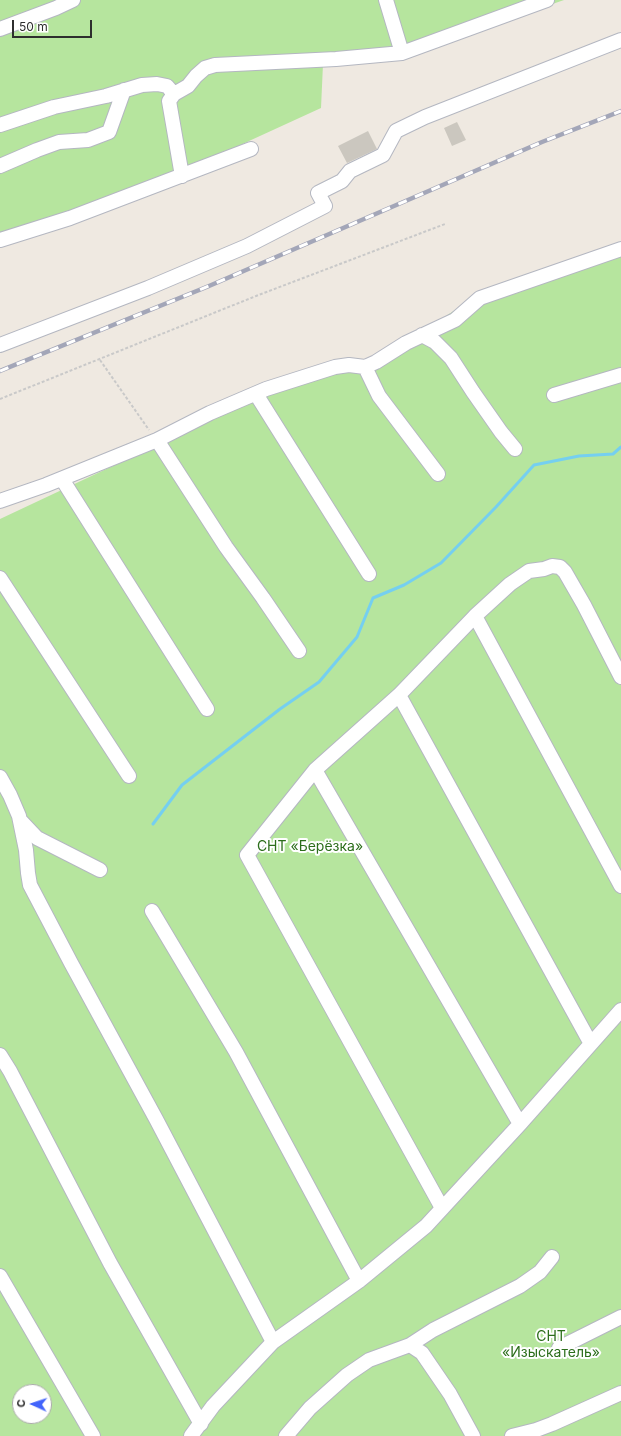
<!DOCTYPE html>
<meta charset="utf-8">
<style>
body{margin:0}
#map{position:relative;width:621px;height:1436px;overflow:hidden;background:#efe9e1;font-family:Inter,sans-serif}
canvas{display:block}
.north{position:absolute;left:12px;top:1384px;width:40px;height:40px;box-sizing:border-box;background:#fff;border:1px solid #ababab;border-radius:50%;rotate:273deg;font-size:11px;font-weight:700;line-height:16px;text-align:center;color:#2e2e2e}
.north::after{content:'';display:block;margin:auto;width:14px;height:18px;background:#4264fb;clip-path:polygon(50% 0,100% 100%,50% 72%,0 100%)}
.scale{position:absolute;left:12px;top:20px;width:80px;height:18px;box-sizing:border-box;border:2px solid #2e2e2e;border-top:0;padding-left:5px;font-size:12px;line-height:14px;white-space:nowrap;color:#2e2e2e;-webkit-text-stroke:3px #fff;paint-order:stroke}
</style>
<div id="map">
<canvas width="621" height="1436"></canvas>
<div class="north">С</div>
<div class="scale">50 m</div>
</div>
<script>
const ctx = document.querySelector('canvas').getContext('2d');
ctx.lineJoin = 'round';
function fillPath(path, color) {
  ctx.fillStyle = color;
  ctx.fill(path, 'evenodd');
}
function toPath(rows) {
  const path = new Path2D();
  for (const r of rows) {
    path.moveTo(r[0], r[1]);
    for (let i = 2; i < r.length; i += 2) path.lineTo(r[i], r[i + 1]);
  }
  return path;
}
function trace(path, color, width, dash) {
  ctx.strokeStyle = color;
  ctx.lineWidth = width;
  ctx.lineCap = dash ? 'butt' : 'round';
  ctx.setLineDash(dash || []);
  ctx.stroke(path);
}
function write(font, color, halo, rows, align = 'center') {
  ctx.font = font + ' Inter,sans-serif';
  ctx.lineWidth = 4;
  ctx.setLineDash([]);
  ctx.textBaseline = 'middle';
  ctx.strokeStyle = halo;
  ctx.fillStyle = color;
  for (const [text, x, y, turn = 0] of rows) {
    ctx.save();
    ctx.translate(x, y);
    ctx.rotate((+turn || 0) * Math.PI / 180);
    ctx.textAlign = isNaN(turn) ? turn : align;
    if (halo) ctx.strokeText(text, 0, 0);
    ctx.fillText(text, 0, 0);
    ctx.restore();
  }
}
fillPath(toPath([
 [0,0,564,0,435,45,323,64,321,108,249,141,152,188,0,245],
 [621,250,621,1436,0,1436,0,519,202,424,222,410,348,369,360,372,472,299],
 [20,1392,44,1392,44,1416,20,1416]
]), '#b6e59e');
trace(toPath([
 [153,824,182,785,280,709,319,682,357,637,373,598,404,585,441,563,496,507,534,465,579,456,613,454,621,447]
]), '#75cff0', 3);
fillPath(toPath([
 [457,122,466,140,452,146,444,128],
 [368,131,377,149,347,163,338,146]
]), '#cbc7bf');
const minor = toPath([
 [386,0,402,53],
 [0,29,56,8,73,0],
 [0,125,54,107,106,96,142,85,157,84,167,86,174,94],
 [0,166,37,150,59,142,88,140,109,132,124,90],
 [182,176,169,101,174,94,188,86,196,76,205,68,215,65,336,59,402,53,547,0],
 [0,240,70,218,251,149],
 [422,335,435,342,451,358,473,392,501,432,515,449],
 [0,345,148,288,247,246,325,206,318,193,342,181,350,171,383,155,396,131,425,117,621,40],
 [365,367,379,396,438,474],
 [256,394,369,574],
 [554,395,621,375],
 [157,440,226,547,263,598,299,651],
 [62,479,207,709],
 [0,501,46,485,157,440,210,413,266,389,335,367,349,365,365,367,376,362,406,343,455,320,480,298,621,249],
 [0,578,129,776],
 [475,616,621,886],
 [399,695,591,1044],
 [315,770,520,1124],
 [0,777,10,795,19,816,26,850,28,873,30,885,71,963,156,1119,273,1342],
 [20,820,37,838,100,870],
 [152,911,236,1052,359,1281],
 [0,1055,10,1071,110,1263,201,1424],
 [442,1208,247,855,315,770,399,695,475,616,510,584,529,571,544,569,552,566,560,567,565,572,584,605,621,677],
 [0,1276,93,1436],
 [410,1345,422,1353,450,1394,473,1436],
 [559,1348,621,1317],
 [191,1436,213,1406,273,1342,359,1281,426,1226,520,1124,621,1010],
 [286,1436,310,1408,347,1375,369,1360,410,1345,433,1330,520,1286,540,1272,552,1257],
 [512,1436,536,1430,552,1424,621,1393]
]);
trace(minor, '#b4b7c1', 16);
trace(toPath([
 [100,360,149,430],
 [0,399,256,296,445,224]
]), '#c9c9c9', 2, [3, 2]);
trace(minor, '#fff', 14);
const rail = toPath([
 [0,371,209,286,542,142,621,111]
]);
trace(rail, '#a3a6b8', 4.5);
trace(rail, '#fff', 3, [9]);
write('14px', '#2c6e1b', '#fff', [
 ["СНТ «Берёзка»",310,847],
 ["СНТ",551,1337],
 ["«Изыскатель»",551,1353]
]);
</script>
